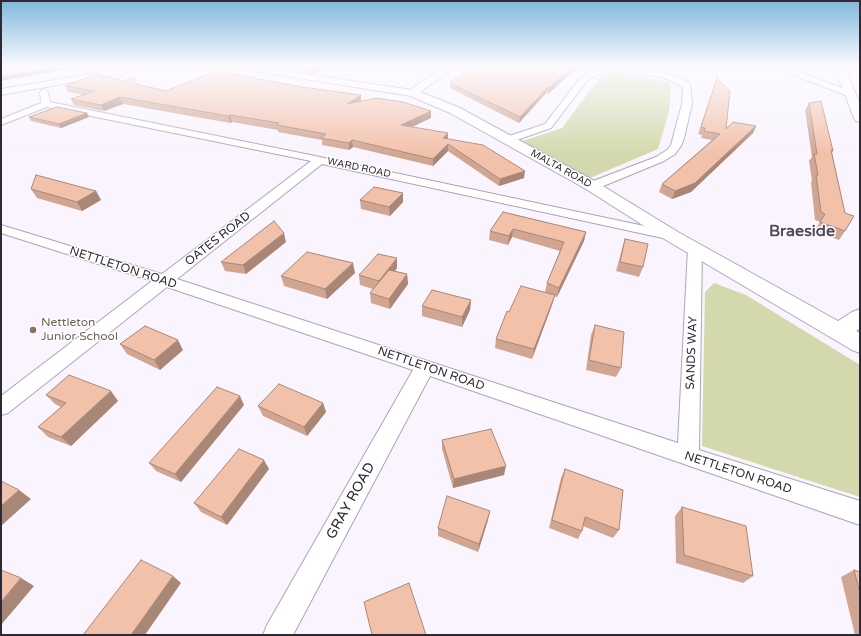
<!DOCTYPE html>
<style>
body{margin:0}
#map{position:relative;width:861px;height:636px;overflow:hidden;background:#f9f4fe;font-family:"Varela Round",sans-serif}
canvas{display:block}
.frame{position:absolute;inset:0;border:2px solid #2e2932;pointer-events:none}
</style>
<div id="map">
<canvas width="861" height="636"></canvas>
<div class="frame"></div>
</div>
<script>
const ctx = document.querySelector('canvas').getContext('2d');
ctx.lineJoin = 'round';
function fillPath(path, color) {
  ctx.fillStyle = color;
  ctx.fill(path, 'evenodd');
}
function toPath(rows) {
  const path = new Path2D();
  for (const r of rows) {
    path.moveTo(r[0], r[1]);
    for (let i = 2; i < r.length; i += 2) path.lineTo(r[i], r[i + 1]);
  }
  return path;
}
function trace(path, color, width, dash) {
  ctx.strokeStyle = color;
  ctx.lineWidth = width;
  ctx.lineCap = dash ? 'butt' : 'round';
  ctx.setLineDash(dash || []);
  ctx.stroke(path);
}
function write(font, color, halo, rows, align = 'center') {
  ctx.font = font + ' "Varela Round",sans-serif';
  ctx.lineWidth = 3;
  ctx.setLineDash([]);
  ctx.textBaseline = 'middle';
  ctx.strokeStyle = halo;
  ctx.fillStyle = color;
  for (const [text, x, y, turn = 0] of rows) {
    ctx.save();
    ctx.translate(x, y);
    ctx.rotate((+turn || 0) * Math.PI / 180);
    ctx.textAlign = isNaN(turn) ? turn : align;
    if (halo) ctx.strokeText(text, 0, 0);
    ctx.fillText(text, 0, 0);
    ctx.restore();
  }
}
fillPath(toPath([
 [608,73,637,75,668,82,671,87,669,112,658,149,590,178,523,141,562,128,601,76],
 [714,283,746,295,860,365,860,497,702,446,705,292]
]), '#d3d9ad');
const street = toPath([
 [138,66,156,66,152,68,1,95,1,89,138,66],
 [231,66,251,66,412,90,416,93,412,96,235,68,231,66],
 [770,66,782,66,854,92,855,94,854,96,848,96,770,66],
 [600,68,631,68,664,73,680,78,690,84,692,104,684,138,681,146,675,154,664,161,596,189,588,189,586,186,588,183,656,157,667,150,671,145,682,104,683,87,662,77,631,72,604,72,597,75,586,82,551,128,511,142,503,142,502,140,503,138,545,124,580,78,591,71,600,68],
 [44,89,48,92,50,102,320,157,677,233,679,236,677,239,672,240,322,164,177,279,678,443,688,249,690,246,695,245,700,246,702,249,699,450,860,501,860,525,430,376,293,635,263,635,267,625,413,370,167,287,8,413,1,415,1,396,152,281,1,233,1,225,162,274,311,161,47,107,1,125,1,119,41,103,40,92,44,89]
]);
const secondary = toPath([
 [445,66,457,66,420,92,458,107,598,183,678,232,838,321,852,312,860,309,860,328,856,331,860,333,860,353,852,350,666,240,586,189,450,113,408,95,406,93,408,91,445,66],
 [834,66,844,66,860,104,860,122,856,121,854,118,834,66]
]);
trace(street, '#afa3b9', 2);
trace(secondary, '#afa3b9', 2);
fillPath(street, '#fff');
fillPath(secondary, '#fff');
fillPath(toPath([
 [273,66,330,66,315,74,275,68],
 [642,66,654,66,651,67],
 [572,72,548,94,546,93,519,123,450,88,450,83],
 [717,78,726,129,756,126,753,133,691,192,672,199,659,192,662,184,712,140,701,138,702,135,698,134],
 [124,81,166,91,361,101,431,111,431,118,412,127,448,133,448,139,524,178,499,186,448,151,433,166,353,147,349,150,322,145,322,140,278,132,278,130,232,122,230,123,123,104,104,111,74,105,71,99,84,95,68,92,65,86],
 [809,103,833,151,832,153,845,231,839,240,814,231,820,222,815,220,811,182,812,180,809,161,812,157,805,110],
 [87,113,89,117,61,128,31,121,29,117],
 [31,189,96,191,101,200,82,211,37,198],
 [403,193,403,202,390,216,361,209,360,200],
 [503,212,586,232,584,241,557,297,554,296,552,305,532,359,495,348,496,339,509,312,550,294,545,292,547,283,560,251,512,237,508,245,489,240,490,231],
 [625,239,643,267,639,277,616,271,622,249],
 [286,242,246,274,225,271,221,262],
 [397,268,395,271,407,274,408,284,390,309,371,303,370,293,373,289,360,285,359,275],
 [355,273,327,299,284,286,281,276],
 [471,300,470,310,462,327,422,316,422,306],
 [595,325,621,368,616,377,586,370,591,335],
 [120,344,183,350,160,370,127,354],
 [46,395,118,401,71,446,48,437,38,427,61,407,55,404],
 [323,403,326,412,307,436,263,416,258,406],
 [244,405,181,482,156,471,149,463],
 [442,440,504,475,453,488,442,449],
 [269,469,227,525,201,512,194,503],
 [565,469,619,530,613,538,583,526,582,531,578,539,549,528,561,478],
 [682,507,753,576,743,583,676,563,675,516],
 [488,520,478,552,438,536,438,528],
 [854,570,860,572,860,635,855,635,841,577]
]), '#d0a692');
fillPath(toPath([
 [60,66,84,66,1,81,1,77],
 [317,66,330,66,315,74,314,68],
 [575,66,588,66,572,72,548,94,549,88,573,67],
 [547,88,546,93,519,123,520,117],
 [361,95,361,102,347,104],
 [120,97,123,104,104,111,101,105],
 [431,111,431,118,401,132,401,125],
 [87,113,89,117,61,128,59,124],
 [230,115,232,122,230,123,228,116],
 [756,126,753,133,691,192,672,199,675,191],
 [448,133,448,140,443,138],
 [352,140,353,147,349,150,349,143],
 [448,144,448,151,433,166,433,159],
 [525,171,524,178,499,186,500,179],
 [96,191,101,200,82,211,77,202],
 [403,193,403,202,390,216,389,207],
 [513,229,512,237,508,245,509,236],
 [586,232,584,241,557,297,559,288],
 [284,233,286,242,246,274,243,265],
 [397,258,397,268,380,291,379,281],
 [353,263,355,273,327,299,325,289],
 [407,274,408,284,390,309,389,299],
 [555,295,552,305,532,359,534,349],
 [471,300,470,310,462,327,462,317],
 [178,340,183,350,160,370,154,360],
 [111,391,118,401,71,446,61,437],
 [240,396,244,405,181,482,175,474],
 [323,403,326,412,307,436,304,427],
 [264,460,269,469,227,525,221,517],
 [506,466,504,475,453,488,454,479],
 [19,490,31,499,1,526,1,506],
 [490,511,488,520,478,552,479,544],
 [173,576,181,583,145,635,131,635],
 [21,578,34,586,1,625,1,602]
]), '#a98777');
const building = toPath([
 [1,66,60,66,1,77,1,66],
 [303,66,317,66,314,68,303,66],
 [473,66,575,66,573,67,549,88,547,88,520,117,450,83,473,66],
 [216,71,302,87,361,95,347,104,376,98,403,102,431,111,401,125,448,133,443,138,483,145,525,171,500,179,448,144,433,159,352,140,349,143,321,138,326,134,277,125,279,123,230,115,228,116,120,97,101,105,71,99,95,91,65,86,97,74,124,81,134,77,136,84,166,91,216,71],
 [717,78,730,91,726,129,733,122,756,126,695,183,675,191,662,184,720,134,704,131,705,128,701,127,717,78],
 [821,101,833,151,831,150,845,213,854,216,845,231,820,222,825,214,821,212,816,175,818,175,814,154,817,154,809,103,821,101],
 [57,107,87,113,59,124,29,117,57,107],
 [36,175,96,191,77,202,31,189,36,175],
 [374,187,403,193,389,207,360,200,374,187],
 [503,212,586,232,559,288,547,283,564,242,513,229,509,236,490,231,503,212],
 [274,221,284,233,243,265,221,262,274,221],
 [625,239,648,244,643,267,620,262,625,239],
 [307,252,353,263,325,289,281,276,307,252],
 [378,254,397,258,379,281,359,275,378,254],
 [389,270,407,274,389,299,370,293,389,270],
 [521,286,555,295,534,349,496,339,507,311,509,312,521,286],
 [432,290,471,300,462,317,422,306,432,290],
 [595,325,624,332,621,368,589,360,595,325],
 [145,326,178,340,154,360,120,344,145,326],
 [69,375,111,391,61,437,38,427,66,403,46,395,69,375],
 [279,384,323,403,304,427,258,406,279,384],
 [217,387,240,396,175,474,149,463,217,387],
 [491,429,506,466,454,479,442,440,491,429],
 [239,449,264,460,221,517,194,503,239,449],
 [565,469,623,490,619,530,585,517,582,531,552,520,565,469],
 [1,481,19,490,1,506,1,481],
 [447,496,490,511,479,544,438,528,447,496],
 [682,507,746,526,753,576,684,555,682,507],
 [141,560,173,576,131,635,83,635,141,560],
 [1,570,21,578,1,602,1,570],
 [854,570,860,572,860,593,854,570],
 [409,583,426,635,372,635,364,602,409,583]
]);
fillPath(building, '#f2c1aa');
trace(building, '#a98777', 1);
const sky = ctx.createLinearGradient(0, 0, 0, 155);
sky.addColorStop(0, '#7fb8db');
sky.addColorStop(0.43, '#fcfaff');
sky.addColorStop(1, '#fcfaff00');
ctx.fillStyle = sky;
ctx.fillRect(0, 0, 861, 155);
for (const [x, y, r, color] of [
 [33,330,4,"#8d6e63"]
]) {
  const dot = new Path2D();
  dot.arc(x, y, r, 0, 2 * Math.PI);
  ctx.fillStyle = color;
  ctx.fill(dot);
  trace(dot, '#fff', 1.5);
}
write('10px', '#2e2932', '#fff', [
 ["WARD ROAD",359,168,12],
 ["MALTA ROAD",561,169,29]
]);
write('12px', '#2e2932', '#fff', [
 ["OATES ROAD",218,239,-38],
 ["NETTLETON ROAD",123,268,18],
 ["SANDS WAY",692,353,-88],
 ["NETTLETON ROAD",431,369,19],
 ["NETTLETON ROAD",738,473,18]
]);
write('12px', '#785e54', '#fff', [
 ["Nettleton",41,323],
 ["Junior School",41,337]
], 'left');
write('14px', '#2e2932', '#fff', [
 ["GRAY ROAD",351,501,-61]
]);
write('bold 16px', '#53495c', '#fff', [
 ["Braeside",802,232]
]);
</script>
